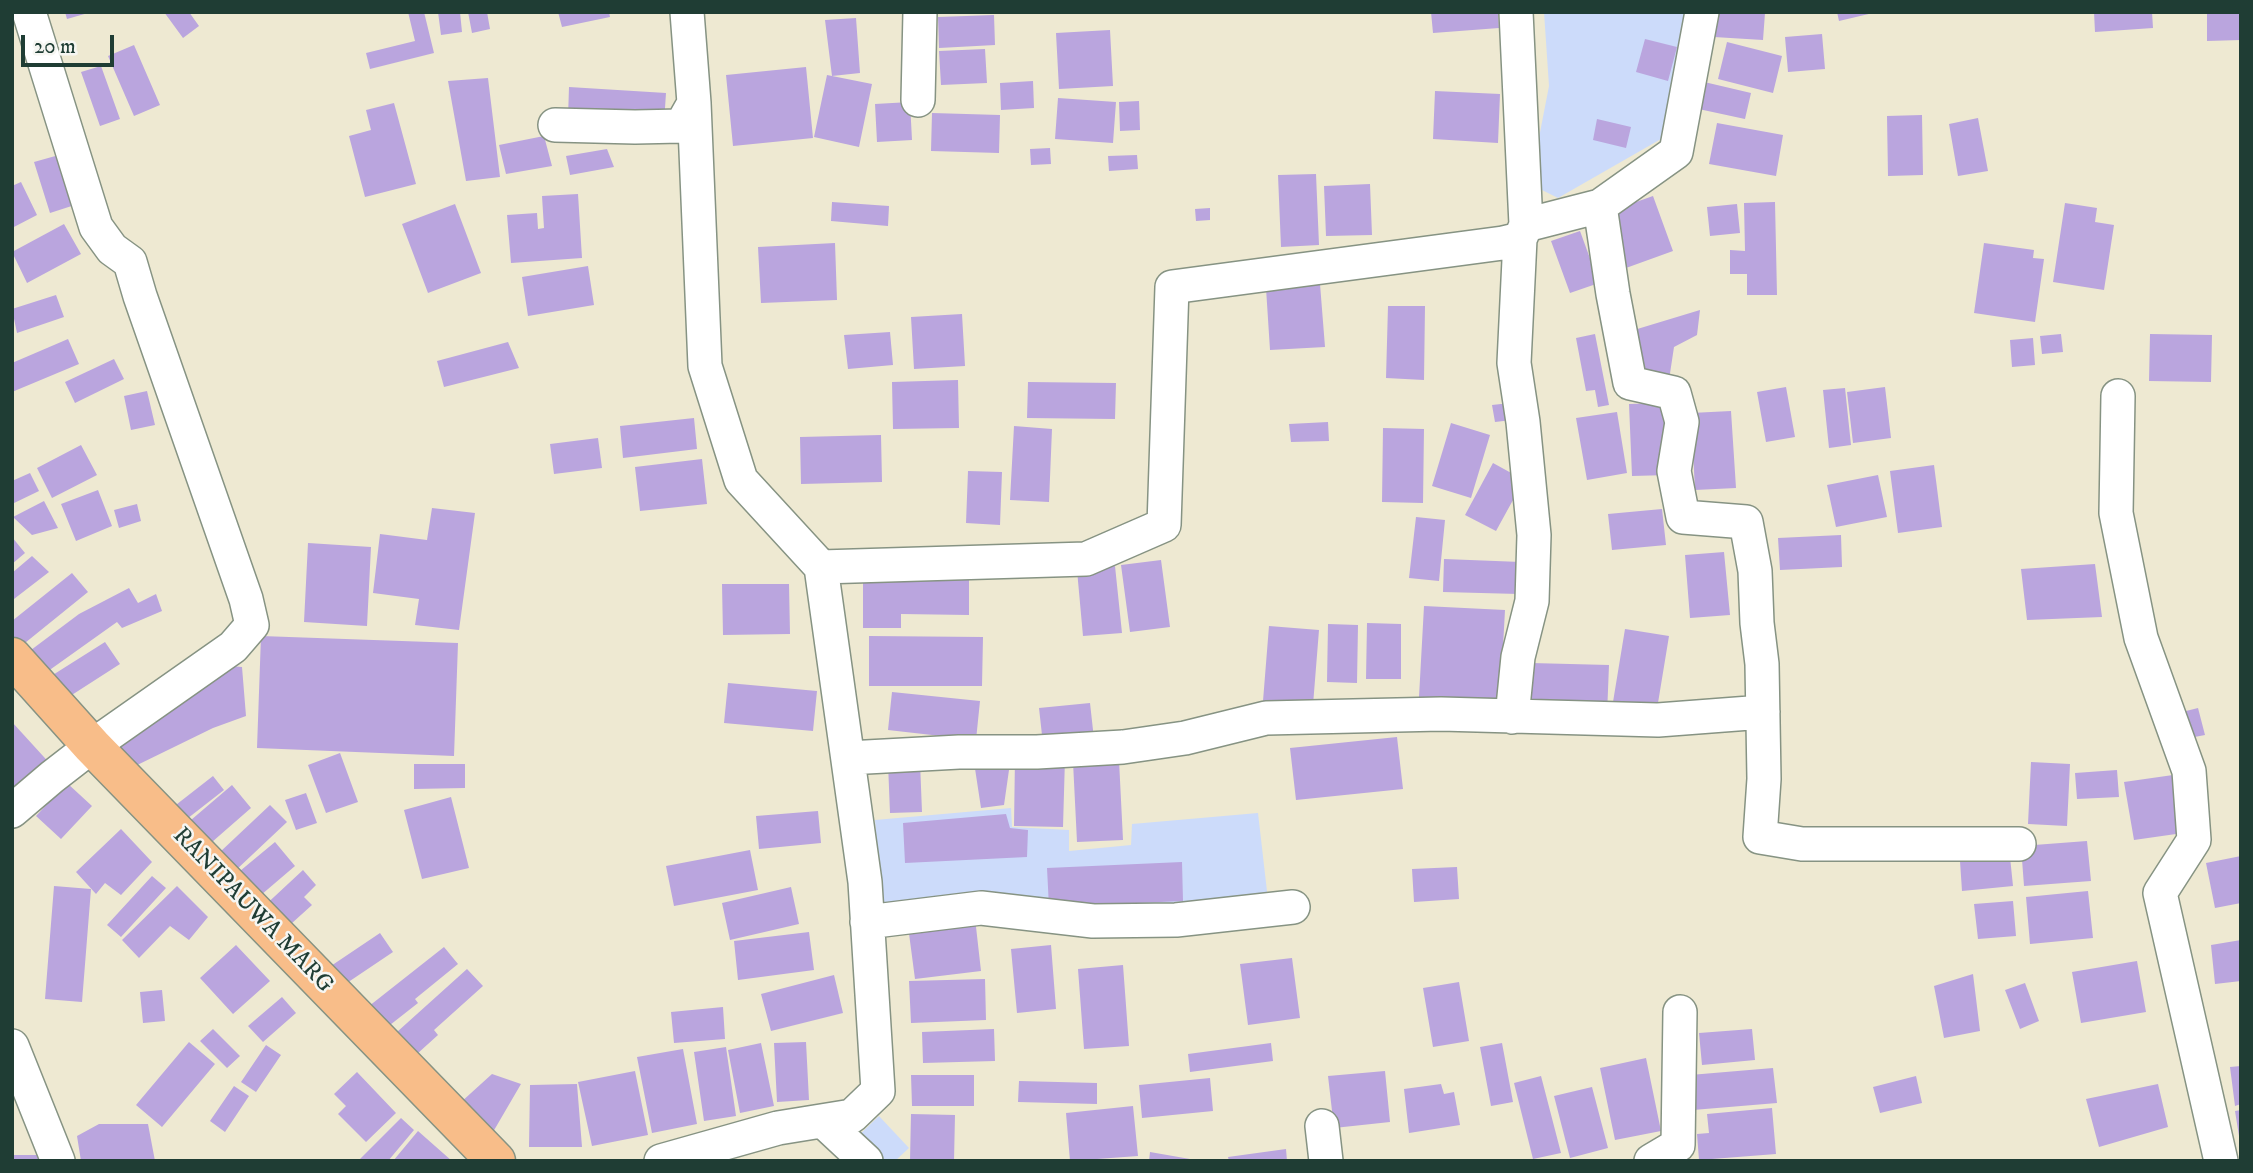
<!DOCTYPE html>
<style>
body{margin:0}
#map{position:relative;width:2253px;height:1173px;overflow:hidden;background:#eee9d2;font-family:"IM FELL DW Pica",serif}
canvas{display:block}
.frame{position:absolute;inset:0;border:14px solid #1f3d34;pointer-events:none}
.scale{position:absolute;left:21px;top:35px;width:93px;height:32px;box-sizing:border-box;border:4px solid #1f3d34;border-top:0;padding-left:9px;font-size:21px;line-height:24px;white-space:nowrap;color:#1f3d34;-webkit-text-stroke:5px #f6f6f2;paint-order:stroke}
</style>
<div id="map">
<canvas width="2253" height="1173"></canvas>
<div class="frame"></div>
<div class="scale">20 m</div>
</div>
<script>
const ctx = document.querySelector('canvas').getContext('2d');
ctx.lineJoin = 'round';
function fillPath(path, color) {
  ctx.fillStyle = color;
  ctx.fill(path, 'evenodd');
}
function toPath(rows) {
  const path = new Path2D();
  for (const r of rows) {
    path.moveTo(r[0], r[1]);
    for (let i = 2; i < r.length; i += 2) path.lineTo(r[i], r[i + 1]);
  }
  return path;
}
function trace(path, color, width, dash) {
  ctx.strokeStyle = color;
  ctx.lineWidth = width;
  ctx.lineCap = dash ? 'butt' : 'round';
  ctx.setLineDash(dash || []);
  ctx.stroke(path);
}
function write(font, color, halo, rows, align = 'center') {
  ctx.font = font + ' "IM FELL DW Pica",serif';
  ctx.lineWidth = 5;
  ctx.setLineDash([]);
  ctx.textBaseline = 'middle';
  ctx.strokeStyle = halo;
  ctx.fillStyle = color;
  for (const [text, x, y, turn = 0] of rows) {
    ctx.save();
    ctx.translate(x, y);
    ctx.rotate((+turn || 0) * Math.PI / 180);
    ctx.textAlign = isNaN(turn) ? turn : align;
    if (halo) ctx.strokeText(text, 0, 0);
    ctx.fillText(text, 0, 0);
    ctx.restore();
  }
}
fillPath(toPath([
 [1544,12,1691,12,1668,135,1558,198,1530,184,1549,86],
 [1011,808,1012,827,1069,830,1069,851,1131,845,1132,824,1258,813,1268,900,1192,911,882,910,875,820],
 [879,1116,909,1148,895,1161,881,1161,858,1136]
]), '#ccdbfa');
fillPath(toPath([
 [65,12,88,12,88,13,67,19],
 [164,12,189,12,199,26,183,38],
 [408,12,424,12,434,53,370,69,366,53,415,41],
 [438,12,460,12,462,32,441,35],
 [468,12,487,12,490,29,472,33],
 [558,12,609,12,610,17,562,27],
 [1431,12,1498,12,1499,28,1433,33],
 [1715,12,1765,13,1763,40,1714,37],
 [1837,12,1873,12,1873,13,1839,21],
 [2094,12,2152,12,2153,28,2095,32],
 [2207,12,2241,12,2241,40,2207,41],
 [994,15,995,45,939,48,938,17],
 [856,18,860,73,832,76,825,20],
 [1110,30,1113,86,1059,89,1056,33],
 [1822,34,1825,69,1788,72,1785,37],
 [1645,39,1677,47,1668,81,1636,72],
 [1727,42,1782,56,1773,93,1718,79],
 [134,45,160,105,134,116,108,56],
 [985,49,987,83,941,85,939,51],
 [101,66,120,119,100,126,81,72],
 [806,67,813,138,733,146,726,75],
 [827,75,872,84,859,147,814,137],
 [488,78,500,177,466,181,448,81],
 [1033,81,1034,108,1001,110,1000,83],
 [1700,81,1751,93,1745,119,1694,108],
 [569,87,666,93,664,123,568,118],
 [1435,91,1500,94,1498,143,1433,139],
 [1058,98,1116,102,1113,143,1055,139],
 [1139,101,1140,130,1120,131,1119,102],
 [910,102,912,140,877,142,875,104],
 [394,103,416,184,365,197,349,136,371,130,366,110],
 [932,113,1000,115,999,153,931,151],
 [1922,115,1923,175,1888,176,1887,116],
 [1978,118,1988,171,1958,176,1949,124],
 [1597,119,1631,127,1626,148,1593,140],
 [1717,123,1783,135,1776,176,1709,164],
 [544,136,552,166,506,174,499,145],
 [1050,148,1051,164,1031,165,1030,149],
 [607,149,614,167,570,175,566,156],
 [66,153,81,203,50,213,34,162],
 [1137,155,1138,169,1109,171,1108,156],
 [1316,174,1319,245,1281,247,1278,175],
 [21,182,37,215,12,228,12,186],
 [1370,184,1372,235,1326,236,1324,186],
 [578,194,582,258,511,263,507,215,537,213,538,229,544,228,542,196],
 [1653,196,1673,251,1626,268,1605,213],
 [832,202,889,206,888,226,831,221],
 [1775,202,1777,295,1747,295,1747,274,1730,274,1730,250,1745,251,1744,203],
 [2065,203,2097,208,2095,222,2114,225,2104,290,2053,282],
 [455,204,481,273,428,293,402,224],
 [1737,204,1740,233,1710,236,1707,207],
 [1210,208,1210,220,1196,221,1195,209],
 [64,224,81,254,27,283,12,252],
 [1580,231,1599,283,1570,293,1551,241],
 [835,243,837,300,761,303,758,247],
 [1984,243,2034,250,2033,258,2044,259,2035,322,1974,313],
 [588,266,594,305,528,316,522,277],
 [1320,284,1325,347,1270,350,1266,288],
 [56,295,64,317,17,333,12,309],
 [1388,306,1425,306,1424,380,1386,378],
 [1700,310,1697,335,1674,347,1669,380,1640,373,1634,330],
 [962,314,965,366,914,369,911,317],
 [890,332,893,365,848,369,844,335],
 [1595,334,1609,405,1598,407,1595,390,1586,391,1576,338],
 [2061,334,2063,352,2042,354,2040,336],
 [2150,334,2212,335,2211,382,2149,381],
 [2033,338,2035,365,2012,367,2010,340],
 [68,339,79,364,12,392,12,363],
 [508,342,519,368,444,387,437,361],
 [114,359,124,379,75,403,65,382],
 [958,380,959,428,893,429,892,382],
 [1028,382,1116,383,1115,419,1027,418],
 [1786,387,1795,437,1766,442,1757,392],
 [1885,387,1891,438,1853,443,1847,392],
 [1845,388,1851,445,1829,448,1823,390],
 [147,391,155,425,131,430,124,396],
 [1510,403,1512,420,1495,422,1492,405],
 [1666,403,1669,475,1632,476,1629,404],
 [1731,411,1736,488,1695,490,1691,413],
 [1617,412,1627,473,1587,480,1576,418],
 [694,418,697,449,623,458,620,426],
 [1328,422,1329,441,1291,442,1289,424],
 [1451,423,1490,435,1471,498,1432,486],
 [1014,426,1052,429,1049,502,1010,500],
 [1383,428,1424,429,1423,503,1382,502],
 [881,435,882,482,801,484,800,437],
 [598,438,602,468,554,474,550,444],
 [81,445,97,475,52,498,37,468],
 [702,459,707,504,640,511,635,467],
 [1493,463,1524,480,1496,531,1465,515],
 [1934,465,1942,527,1898,533,1890,471],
 [968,471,1002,472,1000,525,966,523],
 [30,473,39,491,12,504,12,481],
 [1878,475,1887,517,1836,527,1827,485],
 [98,490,112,526,76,541,61,504],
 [44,501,58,528,32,535,13,517],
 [137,504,141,521,119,528,114,510],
 [432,508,475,513,459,630,415,625,419,599,373,593,380,534,427,540],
 [1662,509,1666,545,1612,550,1608,514],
 [1416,517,1445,520,1439,581,1409,578],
 [1841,535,1842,567,1780,570,1778,538],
 [12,537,25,553,12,564],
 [308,543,371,547,367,626,304,622],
 [1724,552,1730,615,1690,618,1685,555],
 [32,556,49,572,14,599,12,573],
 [1444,559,1521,562,1519,594,1443,592],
 [1161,560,1170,627,1130,632,1121,565],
 [2095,564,2102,617,2027,620,2021,569],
 [1115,566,1122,633,1083,636,1077,570],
 [863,572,969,574,969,615,901,614,901,628,863,628],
 [72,573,88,592,20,647,12,637,12,621],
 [722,584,789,584,790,634,723,635],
 [129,588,138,603,156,594,162,611,122,628,117,622,44,674,31,650,79,614],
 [1424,606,1505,610,1500,702,1419,697],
 [1367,623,1401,624,1401,679,1366,679],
 [1328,624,1358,625,1357,683,1327,682],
 [1269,626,1319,630,1313,705,1263,701],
 [1625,629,1669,636,1657,709,1613,702],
 [261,636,458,643,454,756,257,748],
 [869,636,983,637,982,686,869,686],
 [105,642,120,664,64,700,48,678],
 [1531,663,1609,665,1607,715,1529,712],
 [231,666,242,667,246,716,213,728,127,770,113,744],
 [728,683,817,691,813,731,724,723],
 [892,692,980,701,976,740,888,730],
 [1090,703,1094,739,1043,744,1039,708],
 [2198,708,2205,735,2184,739,2178,713],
 [12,722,54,768,15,790,12,787],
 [1397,737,1403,789,1296,800,1290,748],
 [340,753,358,802,326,813,308,765],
 [1015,757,1065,758,1063,827,1014,826],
 [1119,760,1123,840,1077,842,1073,762],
 [920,762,922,812,890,813,888,763],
 [974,762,1010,763,1004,805,981,808],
 [2031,762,2070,764,2067,826,2028,824],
 [414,764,465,764,465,788,414,789],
 [2117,770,2119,797,2077,799,2075,773],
 [2180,774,2190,832,2134,840,2124,782],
 [213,776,224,790,183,822,172,808],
 [67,783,92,806,61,839,36,816],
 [232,785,251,808,204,849,184,826],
 [306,793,317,823,296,830,285,800],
 [451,797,469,868,422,879,404,810],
 [270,805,287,822,235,871,219,853],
 [818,811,821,843,759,849,756,816],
 [1006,814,1010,828,1028,830,1027,857,905,863,903,823],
 [121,829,152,862,121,895,105,883,96,894,76,872],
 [2087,841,2091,881,2024,886,2021,846],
 [275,842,295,866,261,895,240,871],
 [750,850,758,890,674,906,666,866],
 [2241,856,2241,903,2215,908,2206,863],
 [2010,857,2013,886,1962,891,1960,861],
 [1182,862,1183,901,1049,907,1047,868],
 [1457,867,1459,899,1414,902,1412,869],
 [303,870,316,885,304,897,312,905,281,933,260,910],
 [152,876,166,888,121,937,107,925],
 [54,886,91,889,82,1002,45,999],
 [177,886,208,917,189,940,170,926,139,958,122,940],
 [791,887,799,924,730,940,722,903],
 [2088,891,2093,938,2030,944,2026,897],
 [2013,901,2016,936,1978,939,1974,904],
 [975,918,981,971,915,979,908,926],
 [809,932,814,970,738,980,734,941],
 [380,933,393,952,335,991,322,972],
 [2241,940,2241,981,2215,984,2211,945],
 [236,945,270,981,233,1014,200,978],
 [1051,945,1056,1009,1017,1013,1011,949],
 [444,947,458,964,415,999,418,1003,376,1036,359,1014],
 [1292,958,1300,1018,1248,1025,1240,964],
 [2137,961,2146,1012,2081,1023,2072,972],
 [1123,965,1129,1046,1084,1049,1078,969],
 [467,969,483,986,434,1030,438,1035,407,1063,387,1041],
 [1973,974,1980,1031,1944,1038,1934,986],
 [834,975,843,1013,771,1031,761,994],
 [985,979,986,1020,911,1023,909,981],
 [1459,982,1469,1041,1433,1047,1423,988],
 [2025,983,2039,1021,2020,1029,2005,990],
 [162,990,165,1021,143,1023,140,992],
 [282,997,296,1013,263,1042,248,1026],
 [723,1007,725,1039,674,1043,671,1012],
 [213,1029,240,1056,227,1068,200,1041],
 [994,1029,995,1061,923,1063,922,1032],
 [1752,1029,1755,1060,1702,1065,1699,1033],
 [189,1042,215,1064,162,1127,136,1105],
 [806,1042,809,1100,777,1102,774,1043],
 [761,1043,774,1106,740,1113,728,1050],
 [1271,1043,1273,1061,1190,1072,1188,1054],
 [1502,1043,1513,1102,1491,1106,1480,1047],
 [266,1045,281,1055,256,1092,241,1082],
 [726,1047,736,1116,704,1121,694,1052],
 [683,1049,697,1124,652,1133,637,1057],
 [1646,1058,1661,1131,1615,1140,1600,1068],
 [2241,1066,2241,1104,2235,1106,2230,1067],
 [1773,1068,1777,1103,1693,1110,1690,1075],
 [635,1071,648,1135,592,1146,578,1082],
 [1385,1071,1390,1122,1334,1128,1328,1076],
 [357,1072,396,1113,366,1142,338,1114,346,1106,334,1094],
 [492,1074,521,1084,493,1132,460,1103],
 [911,1075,974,1075,974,1106,912,1106],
 [1541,1076,1561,1153,1533,1159,1514,1083],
 [1916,1076,1922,1103,1880,1113,1873,1087],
 [1210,1078,1213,1111,1142,1118,1139,1085],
 [1019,1081,1097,1083,1097,1104,1018,1102],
 [577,1084,582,1147,529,1147,530,1085],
 [1441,1084,1444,1094,1454,1092,1460,1125,1409,1133,1404,1089],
 [2158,1084,2168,1127,2099,1147,2086,1099],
 [234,1086,249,1096,225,1132,210,1121],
 [1592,1087,1608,1148,1570,1158,1554,1096],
 [1133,1106,1138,1156,1070,1161,1066,1113],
 [1772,1108,1776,1154,1699,1160,1697,1134,1709,1133,1707,1114],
 [2241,1110,2241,1135,2239,1136,2235,1111],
 [911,1114,955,1115,954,1161,910,1161],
 [401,1118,414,1130,388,1161,358,1161],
 [99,1124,148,1124,155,1161,81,1161,77,1136],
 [418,1131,452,1161,393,1161],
 [1286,1149,1287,1161,1229,1161,1228,1157],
 [1150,1152,1190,1159,1190,1161,1149,1161],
 [12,1155,40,1155,40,1161,12,1161]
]), '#baa5de');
const street = toPath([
 [918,100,920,12],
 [555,125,635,127,681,126,694,103],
 [1600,206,1613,294,1630,383,1674,393,1682,422,1674,471,1683,517,1746,522,1755,571,1757,623,1762,664,1764,779,1760,837,1802,844,2019,844],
 [1526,225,1600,206,1676,152,1702,12],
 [2118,396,2116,513,2141,638,2189,771,2194,840,2160,893,2221,1161],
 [821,567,1086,559,1164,525,1172,287,1503,243,1520,239,1526,225,1516,12],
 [1512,717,1518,657,1532,601,1534,535,1523,422,1514,363,1520,239],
 [848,758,959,752,1037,752,1123,747,1185,738,1266,718,1441,714,1658,720,1763,712],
 [12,811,52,777,92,746,233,647,252,625,246,599,140,296,130,262,112,249,96,227,29,12],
 [867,922,981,908,1093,921,1176,920,1293,907],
 [12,1046,58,1161],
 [823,1121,866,1161],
 [1322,1126,1326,1161],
 [661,1161,778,1128,852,1116,878,1091,865,882,821,567,741,480,705,366,694,103,687,12],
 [1651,1161,1678,1145,1680,1012]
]);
const primary = toPath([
 [12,657,92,746,496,1161]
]);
trace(street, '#869383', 36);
trace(primary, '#869383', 41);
trace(street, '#fff', 33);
trace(primary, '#f8bd89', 38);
write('24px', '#1f3d34', '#f6f6f2', [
 ["RANIPAUWA MARG",252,911,46]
]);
</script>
